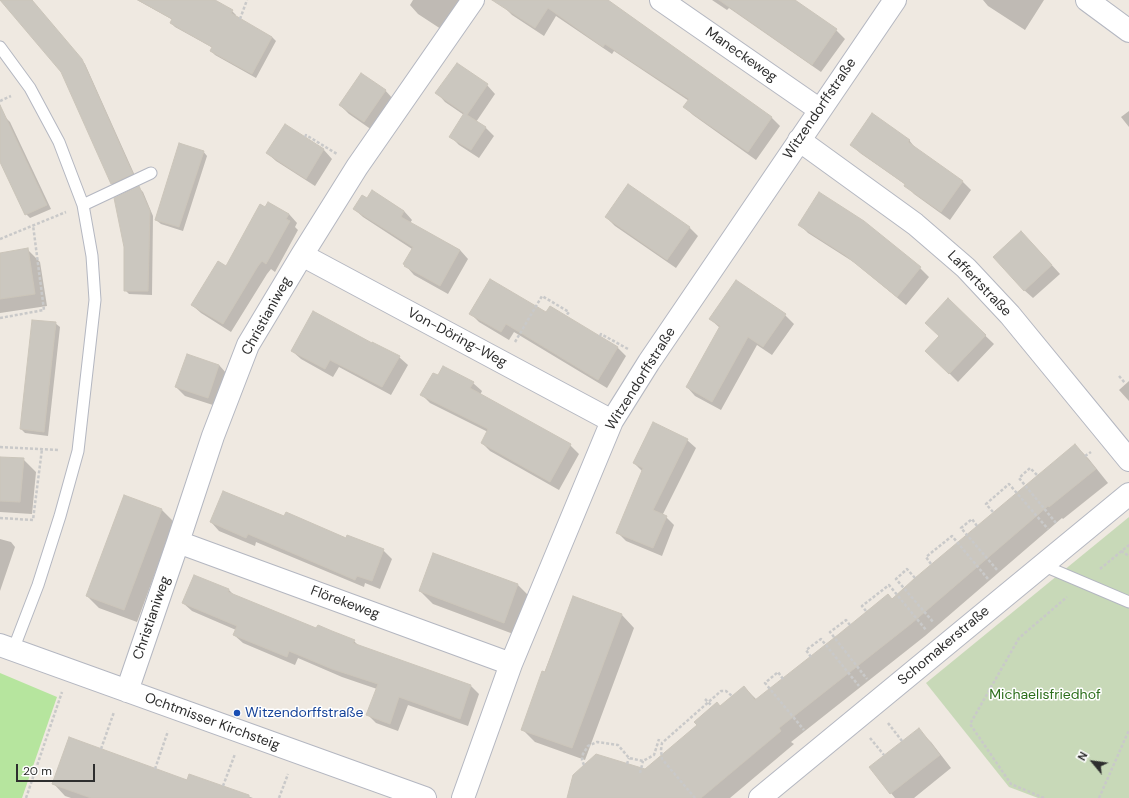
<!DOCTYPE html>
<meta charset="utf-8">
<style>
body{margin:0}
#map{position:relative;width:1129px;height:798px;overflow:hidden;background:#efe9e1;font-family:"DM Sans",sans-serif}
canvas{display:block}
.north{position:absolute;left:1073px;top:742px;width:40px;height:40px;-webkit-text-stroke:3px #fff;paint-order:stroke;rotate:299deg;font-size:11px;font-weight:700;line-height:16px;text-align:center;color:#2e2e2e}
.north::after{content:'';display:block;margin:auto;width:14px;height:18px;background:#2e2e2e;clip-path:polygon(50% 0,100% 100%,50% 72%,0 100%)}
.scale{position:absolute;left:16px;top:764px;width:79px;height:18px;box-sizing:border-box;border:2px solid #2e2e2e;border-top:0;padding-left:5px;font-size:12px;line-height:14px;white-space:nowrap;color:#2e2e2e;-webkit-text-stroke:3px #fff;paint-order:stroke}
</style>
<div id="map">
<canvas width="1129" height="798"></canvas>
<div class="north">N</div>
<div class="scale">20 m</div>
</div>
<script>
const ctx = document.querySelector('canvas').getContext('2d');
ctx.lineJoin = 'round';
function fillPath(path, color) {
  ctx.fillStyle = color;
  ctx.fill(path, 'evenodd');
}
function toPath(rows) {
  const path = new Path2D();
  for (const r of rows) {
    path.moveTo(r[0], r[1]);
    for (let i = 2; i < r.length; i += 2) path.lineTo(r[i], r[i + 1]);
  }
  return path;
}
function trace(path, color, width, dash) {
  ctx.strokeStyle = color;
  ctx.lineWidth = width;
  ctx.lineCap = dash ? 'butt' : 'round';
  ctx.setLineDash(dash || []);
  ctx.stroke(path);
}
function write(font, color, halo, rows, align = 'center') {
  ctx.font = font + ' "DM Sans",sans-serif';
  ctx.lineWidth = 3;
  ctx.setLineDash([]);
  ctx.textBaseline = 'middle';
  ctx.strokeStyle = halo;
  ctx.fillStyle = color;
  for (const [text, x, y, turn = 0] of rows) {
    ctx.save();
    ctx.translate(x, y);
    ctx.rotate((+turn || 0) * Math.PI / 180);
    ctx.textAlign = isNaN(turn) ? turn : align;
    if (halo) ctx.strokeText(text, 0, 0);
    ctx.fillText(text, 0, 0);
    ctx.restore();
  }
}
fillPath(toPath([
 [0,673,57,697,22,798,0,798]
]), '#b6e59e');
fillPath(toPath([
 [1129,517,1129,798,1038,798,1009,787,926,683]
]), '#c8d9b8');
fillPath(toPath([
 [4,0,31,0,85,64,136,178,116,188,112,183,62,71],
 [137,0,213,0,232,11,236,15,235,17,272,37,276,41,256,78,215,55,211,51,213,48,175,27,171,23,173,20],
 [413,0,464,0,444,31,418,14,410,5],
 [509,0,605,0,772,118,780,126,756,160,693,115,684,107,689,101,614,51,612,54,556,16,544,36,512,15,504,7],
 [712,0,793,0,836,30,845,39,821,72,729,8,727,10],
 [983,0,1044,0,1025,30,988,6],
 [487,85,495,94,476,122,485,127,494,136,479,158,459,145,450,136,464,115,445,102,437,93],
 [385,90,393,99,372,130,349,114,340,105],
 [1129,111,1129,127,1121,117],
 [6,118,10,122,51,209,30,218,26,214,0,159,0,121],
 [285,125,324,150,332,159,315,186,276,161,267,153],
 [909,140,917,150,963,182,971,190,950,220,914,194,906,185,860,153,852,145],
 [203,151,207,156,183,231,161,224,156,220],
 [139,188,143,192,153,216,152,295,129,294,125,290],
 [372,191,404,211,412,220,410,223,460,250,468,259,448,294,414,275,406,266,412,249,363,217,354,209,367,199],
 [269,203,289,214,297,223,295,227,298,230,275,272,271,269,267,274,231,332,201,313,192,305,227,267],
 [606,217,689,227,698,236,676,268,615,226],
 [863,222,920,268,929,277,906,305,855,263,808,233,800,225],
 [1030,241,1060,274,1033,298,1024,290],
 [27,249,40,262,47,306,0,313,0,254],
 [736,281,785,315,794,324,772,355,757,345,721,410,695,396,687,387,720,328,710,319],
 [948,300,994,344,958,382,935,359],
 [546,313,617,347,626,356,607,388,514,332,509,340,479,322,471,314],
 [33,321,55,323,60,327,48,436,25,433,21,429],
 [372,344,399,357,408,365,391,395,339,367,333,377,301,359,292,351],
 [219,365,227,374,216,406,185,396,176,387],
 [1129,381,1129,401,1119,390],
 [473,383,482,391,480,395,570,445,579,454,559,490,490,451,482,443,488,432,430,403,422,395],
 [687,440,696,448,662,516,666,517,674,525,662,556,626,541,618,533,643,472,634,463],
 [1075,445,1088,458,1108,483,1063,519,1062,518,925,636,791,742,794,744,730,798,568,798,645,770,744,687,757,700,892,600],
 [0,458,23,459,36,472,32,514,0,512],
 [124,496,162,510,174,522,137,622,99,608,87,596],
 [285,518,346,539,383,550,392,559,380,589,365,583,364,587,256,542,255,546,219,531,211,522],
 [0,539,11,542,15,547,0,591],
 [434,554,518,585,530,597,516,635,433,604,420,591],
 [195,576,229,590,234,595,317,630,354,641,359,646,471,686,479,694,468,726,408,705,398,731,376,723,368,715,377,689,342,677,298,658,295,665,243,643,234,635,236,630,192,611,183,603],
 [574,597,622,615,634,628,585,760,535,742,522,729],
 [918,730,931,742,951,768,914,798,895,798,870,767],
 [190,775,253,798,71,798,65,796,53,783,187,781]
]), '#0003');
const building = toPath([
 [0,0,32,0,82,59,133,174,111,184,61,72,0,0],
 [138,0,215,0,233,10,231,13,272,37,252,74,210,51,212,47,170,23,172,19,138,0],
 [492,0,608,0,772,117,748,152,683,107,689,99,605,44,603,47,548,8,535,28,492,0],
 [719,0,795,0,837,29,812,65,719,0],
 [457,63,488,84,467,115,486,127,471,150,449,137,464,113,435,93,457,63],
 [361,73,386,90,364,122,339,105,361,73],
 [0,105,47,205,25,215,0,162,0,105],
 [872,113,910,140,908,142,963,181,941,212,904,186,905,184,850,145,872,113],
 [285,124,324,149,306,179,266,153,285,124],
 [179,143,204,151,179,227,155,220,179,143],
 [628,184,690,227,667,260,605,217,628,184],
 [139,186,150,211,148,291,124,291,124,247,114,198,139,186],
 [372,190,404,211,401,217,460,250,440,286,404,266,405,265,403,264,413,247,353,209,362,195,367,198,372,190],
 [819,192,864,221,921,267,897,297,845,255,798,225,819,192],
 [268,202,289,214,286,219,290,221,266,264,262,261,258,266,223,324,191,305,218,261,226,266,260,204,265,207,268,202],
 [1021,231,1052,265,1024,291,993,257,1021,231],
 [28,248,35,294,0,299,0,253,28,248],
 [490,279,546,312,550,306,618,347,598,380,506,324,501,332,469,314,490,279],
 [736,280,786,314,763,347,748,337,712,402,686,387,720,326,709,319,736,280],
 [948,298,986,335,949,374,925,351,939,336,925,323,948,298],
 [313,311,372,343,372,342,400,356,382,387,330,360,325,369,291,351,313,311],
 [32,320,56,322,44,432,20,429,32,320],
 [187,354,219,365,208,398,175,387,187,354],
 [443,366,474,382,470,388,571,444,550,482,481,443,488,429,420,395,433,373,438,375,443,366],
 [653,422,688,439,653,510,667,516,653,548,616,533,643,468,633,463,653,422],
 [1075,444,1096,469,1049,507,1048,506,912,623,779,728,781,731,701,798,567,798,573,775,596,754,645,769,697,725,694,722,717,702,720,706,744,686,755,700,839,634,888,594,892,599,915,578,1075,444],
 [0,457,24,458,20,502,0,501,0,457],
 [223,491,284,516,286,512,346,538,347,535,384,549,372,581,357,576,355,580,248,534,246,538,210,522,223,491],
 [124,495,162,509,124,610,86,596,124,495],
 [433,553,518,584,504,623,419,591,433,553],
 [194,575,229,589,228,592,316,628,318,625,332,631,355,640,353,643,471,685,460,719,399,697,390,724,366,715,378,684,332,669,289,651,287,657,233,635,237,626,182,603,194,575],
 [573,596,622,614,572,748,521,730,542,671,545,672,573,596],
 [919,728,940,755,890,794,869,767,919,728],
 [69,737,187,780,189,774,249,795,249,798,91,798,52,784,69,737]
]);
fillPath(building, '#cbc7bf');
trace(building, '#cbc5ba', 1);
const lane = toPath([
 [0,47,30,88,59,142,83,205,92,256,95,300,78,451,60,516,38,585,13,650],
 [83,205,151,173],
 [1042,565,1129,602]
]);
const street = toPath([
 [661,0,820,110],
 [1087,0,1129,31],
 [799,140,915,224,966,268,1010,315,1129,460],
 [302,255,612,421],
 [178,542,511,664],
 [0,645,425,798],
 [127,691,178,542,213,436,248,345,302,255,357,167,473,0],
 [463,798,511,664,612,421,649,362,895,0],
 [760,798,1129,494]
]);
trace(lane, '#b4b7c1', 13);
trace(street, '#b4b7c1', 24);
trace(toPath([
 [240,19,247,0],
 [0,101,11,96],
 [305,137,306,135,337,154],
 [0,239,66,212],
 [0,318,44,310,33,225],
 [600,336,601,334,628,349],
 [515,342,542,296,569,312,566,316],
 [1119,376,1125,383],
 [0,447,59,450],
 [1085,456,1091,452],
 [1037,475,1030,468,1019,478,1056,523],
 [993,512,986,504,1009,484,1048,529],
 [0,518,33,520,42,449],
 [977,526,972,519,961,528,998,571],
 [1121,551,1129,556],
 [931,564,926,557,952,536,988,579],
 [1100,569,1129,545],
 [915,578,907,569,896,579,934,623],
 [866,611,862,606,889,585,926,630],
 [850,625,846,620,830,632,867,679],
 [811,657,806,650,821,639,859,686],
 [783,679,778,672,765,683,804,730],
 [705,699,712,706],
 [888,723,902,741],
 [870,738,884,755],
 [101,749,114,712],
 [627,764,629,758],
 [584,765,582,760,583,754,588,746,597,742,618,745,629,758,643,761,654,755,659,739],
 [155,769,168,731],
 [640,773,643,761],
 [223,786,235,754],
 [26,798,62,692],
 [279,798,288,774],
 [695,798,662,759,661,750,662,743,721,691,726,691,732,696],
 [1044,798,1011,784,970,724,1019,638,1067,597],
 [1099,798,1129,730]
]), '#c9c9c9', 2.5, [3, 2]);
trace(lane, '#fff', 11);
trace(street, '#fff', 22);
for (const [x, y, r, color] of [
 [237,713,4,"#1a4fb4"]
]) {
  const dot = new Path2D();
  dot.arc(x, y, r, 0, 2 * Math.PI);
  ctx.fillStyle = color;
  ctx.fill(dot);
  trace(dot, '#fff', 1.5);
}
write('14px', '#2e2e2e', '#fff', [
 ["Maneckeweg",741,55,35],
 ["Witzendorffstraße",820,109,-56],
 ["Laffertstraße",979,284,46],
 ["Christianiweg",267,316,-61],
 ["Von-Döring-Weg",457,338,28],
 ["Witzendorffstraße",641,379,-58],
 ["Flörekeweg",345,603,20],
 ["Christianiweg",152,618,-71],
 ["Schomakerstraße",944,646,-40],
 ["Ochtmisser Kirchsteig",212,722,20]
]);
write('14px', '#2c6e1b', '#fff', [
 ["Michaelisfriedhof",1045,695]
]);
write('14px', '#164399', '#fff', [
 ["Witzendorffstraße",245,713]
], 'left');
</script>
